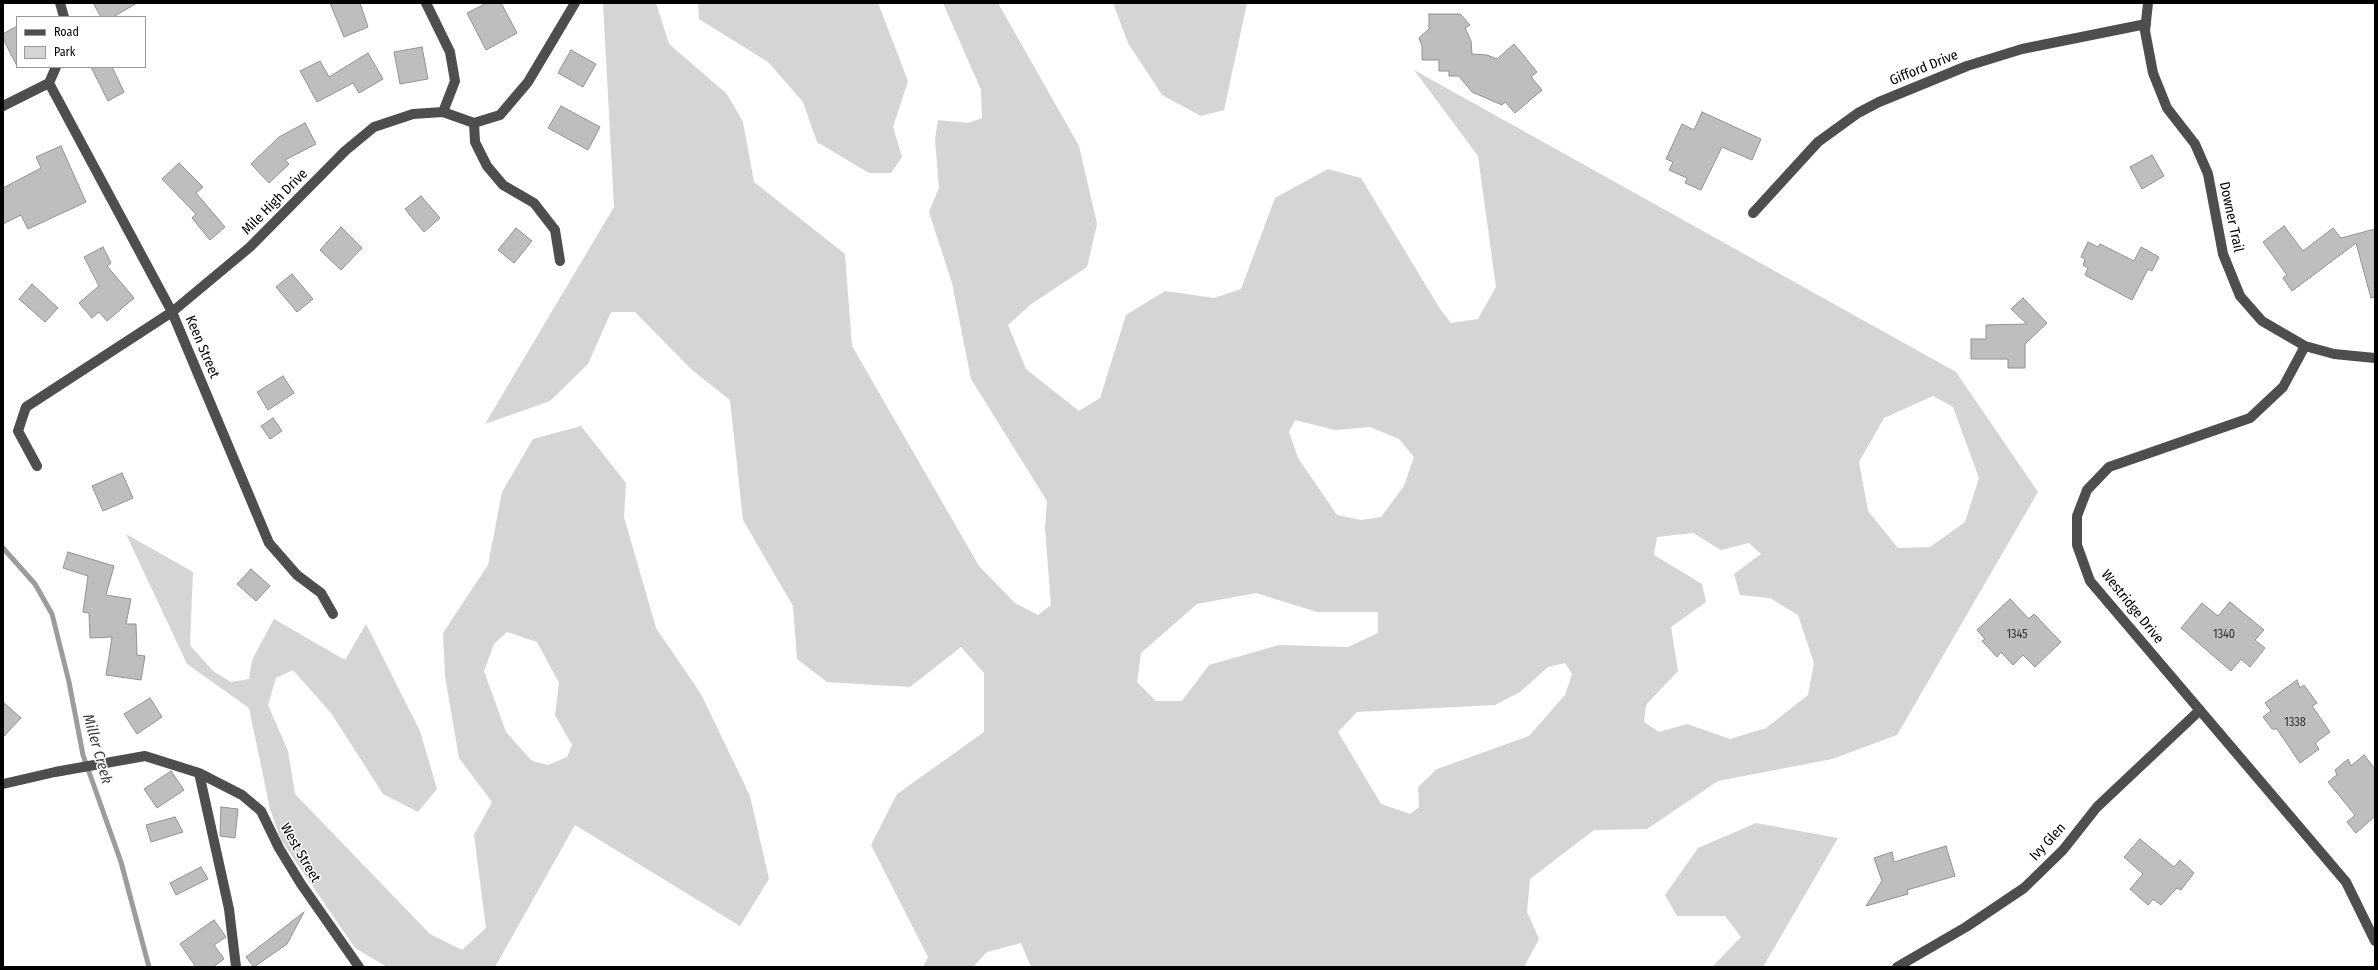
<!DOCTYPE html>
<style>
body{margin:0}
#map{position:relative;width:2378px;height:970px;overflow:hidden;background:#fff;font-family:"Fira Sans Condensed",sans-serif}
canvas{display:block}
.frame{position:absolute;inset:0;border:4px solid #000;pointer-events:none}
.legend{position:absolute;left:16px;top:16px;width:130px;height:52px;box-sizing:border-box;background:#fff;border:1px solid #999;margin:0;padding:5px 7px;list-style:none;font-size:12px;color:#000}
.legend li{display:flex;align-items:center;gap:8px;height:20px}
.legend b{width:20px;border:1px solid #999}
</style>
<div id="map">
<canvas width="2378" height="970"></canvas>
<div class="frame"></div>
<ul class="legend">
<li><b style="height:5px;background:#4e4e4e"></b>Road</li>
<li><b style="height:11px;background:#d5d5d5"></b>Park</li>
</ul>
</div>
<script>
const ctx = document.querySelector('canvas').getContext('2d');
ctx.lineJoin = 'round';
function fillPath(path, color) {
  ctx.fillStyle = color;
  ctx.fill(path, 'evenodd');
}
function toPath(rows) {
  const path = new Path2D();
  for (const r of rows) {
    path.moveTo(r[0], r[1]);
    for (let i = 2; i < r.length; i += 2) path.lineTo(r[i], r[i + 1]);
  }
  return path;
}
function trace(path, color, width, dash) {
  ctx.strokeStyle = color;
  ctx.lineWidth = width;
  ctx.lineCap = dash ? 'butt' : 'round';
  ctx.setLineDash(dash || []);
  ctx.stroke(path);
}
function write(font, color, halo, rows, align = 'center') {
  ctx.font = font + ' "Fira Sans Condensed",sans-serif';
  ctx.lineWidth = 3;
  ctx.setLineDash([]);
  ctx.textBaseline = 'middle';
  ctx.strokeStyle = halo;
  ctx.fillStyle = color;
  for (const [text, x, y, turn = 0] of rows) {
    ctx.save();
    ctx.translate(x, y);
    ctx.rotate((+turn || 0) * Math.PI / 180);
    ctx.textAlign = isNaN(turn) ? turn : align;
    if (halo) ctx.strokeText(text, 0, 0);
    ctx.fillText(text, 0, 0);
    ctx.restore();
  }
}
fillPath(toPath([
 [603,3,656,3,669,44,727,94,743,122,754,182,845,254,852,346,979,566,1015,603,1038,615,1051,605,1045,528,1047,501,971,379,952,283,929,212,939,188,935,140,938,120,968,123,982,118,981,90,943,3,998,3,1079,146,1097,224,1087,267,1030,305,1008,325,1026,369,1079,411,1100,398,1126,315,1165,291,1214,298,1241,289,1275,198,1328,169,1361,178,1440,309,1451,323,1478,319,1496,287,1478,156,1414,70,1956,372,2038,492,1897,735,1832,759,1718,781,1647,829,1594,830,1530,879,1527,912,1539,939,1524,967,1031,967,1021,943,987,952,973,967,923,967,928,957,871,845,897,794,984,732,984,673,961,647,910,687,827,682,797,659,793,606,743,520,730,400,692,370,635,312,611,312,588,364,550,401,485,424,614,207],
 [1933,396,1953,407,1979,478,1965,522,1930,547,1898,548,1868,511,1859,462,1884,418],
 [1295,420,1335,430,1370,427,1399,439,1414,457,1404,486,1381,517,1361,520,1337,515,1298,458,1289,432],
 [1693,533,1721,550,1749,543,1761,554,1734,574,1740,595,1770,598,1798,615,1814,663,1808,695,1766,728,1730,739,1687,724,1659,732,1644,722,1646,705,1678,671,1671,627,1706,602,1702,584,1654,555,1657,537],
 [1256,593,1317,612,1378,612,1378,633,1348,647,1279,645,1209,665,1182,701,1156,701,1137,682,1141,653,1197,604],
 [1565,663,1572,674,1565,695,1529,736,1437,769,1418,787,1419,807,1410,814,1381,804,1338,732,1357,712,1495,705,1520,692,1548,667],
 [698,3,878,3,908,81,893,127,902,157,891,173,869,173,817,142,803,102,768,62,699,19],
 [1113,3,1247,3,1224,110,1201,116,1162,95,1128,43],
 [581,426,626,483,624,517,656,628,701,694,750,796,769,879,740,926,575,825,495,967,387,967,355,948,281,840,270,809,249,708,187,664,126,534,193,572,190,645,213,671,231,682,249,679,252,660,274,619,345,660,366,624,420,731,437,789,418,812,383,794,331,713,293,670,276,678,268,705,288,751,295,794,430,934,462,950,486,928,474,835,492,802,459,758,445,676,443,633,488,565,502,492,533,439],
 [507,632,537,642,559,683,555,715,572,745,567,757,548,765,532,761,506,732,484,671,494,644],
 [1756,823,1838,838,1763,967,1712,967,1741,937,1725,916,1677,916,1665,895,1698,848]
]), '#d5d5d5');
trace(toPath([
 [3,548,35,584,52,614,69,682,83,755,121,862,149,967]
]), '#9c9c9c', 5);
const building = toPath([
 [93,3,137,3,113,17,101,17,93,3],
 [330,3,360,3,368,27,344,37,330,3],
 [487,3,501,3,517,33,486,50,467,13,487,3],
 [1429,14,1460,14,1470,25,1465,28,1471,41,1472,54,1487,55,1497,59,1514,44,1537,72,1531,77,1542,90,1515,113,1505,102,1502,105,1472,92,1459,76,1449,76,1449,71,1439,71,1439,60,1422,60,1422,46,1419,38,1429,29,1429,14],
 [17,26,17,66,3,39,3,34,17,26],
 [422,47,428,79,400,84,394,52,422,47],
 [571,50,596,64,583,87,558,73,571,50],
 [368,53,383,79,359,93,353,83,317,102,300,71,320,61,329,77,368,53],
 [91,67,112,67,124,92,108,101,91,67],
 [561,106,600,127,588,150,548,128,561,106],
 [1702,112,1761,139,1752,160,1722,147,1701,190,1685,183,1687,178,1669,170,1673,162,1666,159,1682,124,1694,130,1702,112],
 [305,123,316,144,285,160,289,164,269,183,251,164,279,137,305,123],
 [61,146,86,202,28,229,21,215,3,224,3,188,41,168,36,157,61,146],
 [2152,155,2164,176,2142,189,2130,167,2152,155],
 [179,163,203,187,196,193,225,227,210,240,192,218,196,214,162,179,179,163],
 [421,196,440,218,424,232,405,209,421,196],
 [2284,226,2303,251,2333,228,2341,238,2375,229,2375,297,2371,298,2356,243,2292,291,2283,278,2287,275,2263,242,2284,226],
 [341,227,362,248,341,270,320,250,341,227],
 [516,228,532,241,514,263,498,250,516,228],
 [2088,242,2098,247,2100,244,2134,261,2141,247,2159,257,2152,271,2148,269,2132,300,2085,275,2088,268,2083,265,2085,259,2081,257,2088,242],
 [103,247,111,263,107,266,134,298,107,321,99,312,92,318,79,303,99,286,84,257,103,247],
 [292,274,313,299,297,312,276,287,292,274],
 [32,284,58,308,45,322,19,299,32,284],
 [2023,298,2047,323,2025,344,2025,368,2008,368,2008,359,1971,359,1971,339,1986,339,1986,325,2027,324,2011,309,2023,298],
 [283,376,294,393,268,410,257,392,283,376],
 [273,418,282,431,270,439,261,426,273,418],
 [122,473,133,498,103,511,92,486,122,473],
 [68,552,114,566,106,595,131,599,126,624,136,624,137,655,145,656,141,680,106,675,112,637,90,638,89,613,83,612,88,576,63,568,68,552],
 [251,569,270,586,256,601,237,584,251,569],
 [2010,599,2029,619,2034,614,2061,642,2035,667,2023,655,2013,665,2001,652,1997,657,1982,641,1985,639,1977,630,2010,599],
 [2230,602,2264,630,2255,640,2265,648,2250,667,2241,659,2231,671,2181,628,2202,603,2218,616,2230,602],
 [2297,680,2300,688,2304,685,2317,703,2312,706,2330,732,2315,743,2319,749,2300,763,2277,729,2272,729,2263,717,2271,711,2265,703,2297,680],
 [150,698,162,717,137,734,124,714,150,698],
 [3,702,21,718,3,737,3,702],
 [2364,755,2375,769,2375,816,2356,833,2347,822,2355,815,2328,782,2337,775,2335,770,2348,759,2351,766,2364,755],
 [171,771,184,790,157,808,144,789,171,771],
 [221,807,238,809,235,838,220,836,221,807],
 [175,817,183,832,151,842,146,825,175,817],
 [2140,839,2174,867,2180,860,2194,873,2181,890,2177,888,2161,905,2153,899,2148,905,2130,889,2143,874,2124,857,2140,839],
 [1946,846,1955,876,1907,890,1908,894,1866,906,1882,881,1874,858,1892,852,1894,862,1946,846],
 [201,867,208,879,176,895,170,883,201,867],
 [304,912,287,944,254,967,246,957,304,912],
 [214,920,226,937,214,945,224,959,213,967,196,967,180,944,214,920]
]);
fillPath(building, '#bebebe');
trace(building, '#929292', 1);
trace(toPath([
 [60,3,64,17],
 [426,3,450,52,455,81,443,112],
 [2148,3,2145,31,2153,73,2167,108,2195,144,2208,174,2223,254,2240,296,2262,321,2305,346,2334,354,2375,358],
 [49,83,172,312,269,543,297,575,321,593,333,614],
 [49,83,56,67],
 [3,106,49,83],
 [474,123,475,142,487,166,503,185,534,203,555,230,560,261],
 [1753,213,1818,142,1858,113,1879,102,1967,66,2022,49,2146,24],
 [2305,346,2283,387,2250,418,2109,467,2087,490,2077,516,2077,545,2090,581,2346,882,2375,941],
 [37,466,18,431,26,407,172,312,250,247,345,151,374,127,413,114,443,112,474,123,500,115,528,82,575,3],
 [199,773,229,909,236,967],
 [3,784,55,772,145,756,199,773,242,795,261,811,279,848,301,884,359,967],
 [1897,967,1966,927,2024,888,2063,850,2097,807,2200,710]
]), '#4e4e4e', 10);
write('12px', '#303030', null, [
 ["1345",2017,635],
 ["1340",2224,635],
 ["1338",2295,723]
]);
write('14px', '#000', '#fff', [
 ["Gifford Drive",1924,68,-22],
 ["Mile High Drive",275,202,-45],
 ["Downer Trail",2231,217,78],
 ["Keen Street",202,347,67],
 ["Westridge Drive",2132,607,51],
 ["Ivy Glen",2048,842,-47],
 ["West Street",300,853,60]
]);
write('italic 15px', '#3d3d3d', '#fff', [
 ["Miller Creek",97,749,74]
]);
</script>
